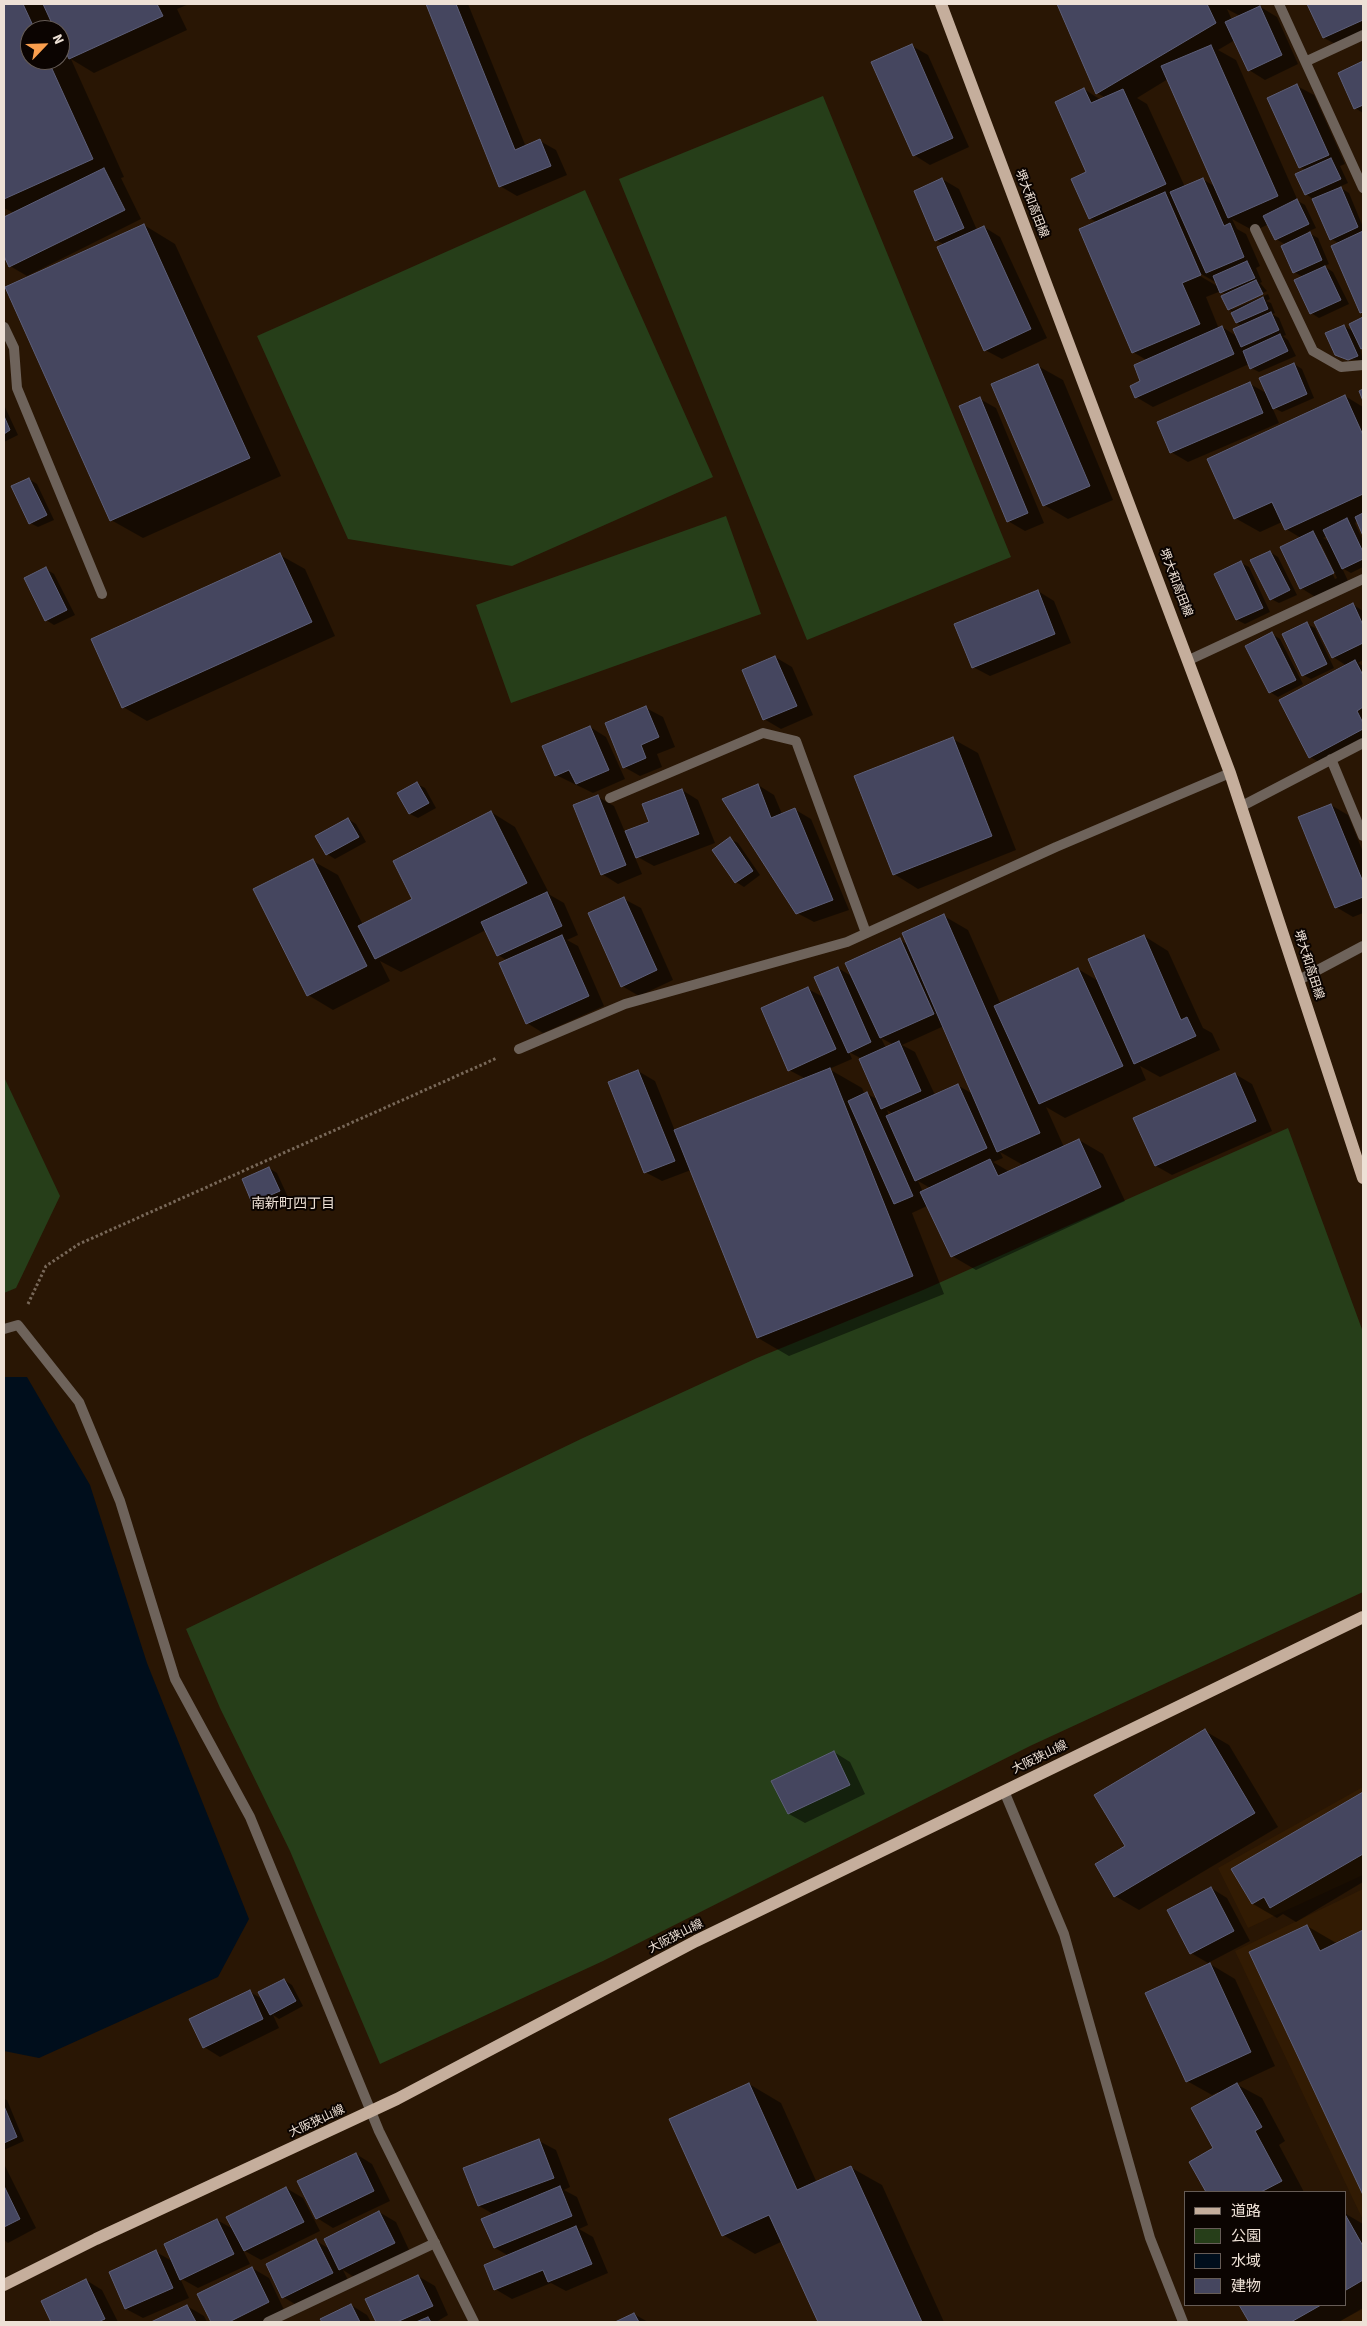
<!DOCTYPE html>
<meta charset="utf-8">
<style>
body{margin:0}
#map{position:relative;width:1367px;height:2326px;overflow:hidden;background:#291604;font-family:"Source Sans 3","Noto Sans JP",sans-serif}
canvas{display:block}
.frame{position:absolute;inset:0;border:5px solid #eee1d6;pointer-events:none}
.legend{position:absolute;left:1184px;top:2191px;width:162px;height:115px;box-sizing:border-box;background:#0b0401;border:1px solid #665c56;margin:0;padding:6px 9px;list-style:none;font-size:15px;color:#eee1d6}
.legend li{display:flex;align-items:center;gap:10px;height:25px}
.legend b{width:25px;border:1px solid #665c56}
.north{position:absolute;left:20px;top:20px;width:50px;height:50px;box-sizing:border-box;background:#0b0401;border:1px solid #665c56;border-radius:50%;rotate:66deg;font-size:14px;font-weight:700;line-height:20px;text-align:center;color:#eee1d6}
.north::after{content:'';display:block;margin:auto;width:18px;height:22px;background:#fa9f4e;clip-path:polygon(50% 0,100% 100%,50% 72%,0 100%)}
</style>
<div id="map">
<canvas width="1367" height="2326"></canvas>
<div class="frame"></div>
<ul class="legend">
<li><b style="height:6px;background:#c5ae9c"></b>道路</li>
<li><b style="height:14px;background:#263e19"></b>公園</li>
<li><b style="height:14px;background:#000e1c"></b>水域</li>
<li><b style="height:14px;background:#45465f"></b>建物</li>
</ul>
<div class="north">N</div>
</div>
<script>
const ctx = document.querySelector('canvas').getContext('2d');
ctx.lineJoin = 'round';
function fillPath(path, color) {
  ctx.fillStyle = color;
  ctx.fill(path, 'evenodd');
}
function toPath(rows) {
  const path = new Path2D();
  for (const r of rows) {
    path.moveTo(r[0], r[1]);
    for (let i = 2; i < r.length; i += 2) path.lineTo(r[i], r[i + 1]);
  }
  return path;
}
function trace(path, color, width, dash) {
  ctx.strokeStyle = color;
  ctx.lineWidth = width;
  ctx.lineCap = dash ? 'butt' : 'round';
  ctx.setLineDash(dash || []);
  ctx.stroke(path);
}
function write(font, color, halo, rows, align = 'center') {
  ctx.font = font + ' "Source Sans 3","Noto Sans JP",sans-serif';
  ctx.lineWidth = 4;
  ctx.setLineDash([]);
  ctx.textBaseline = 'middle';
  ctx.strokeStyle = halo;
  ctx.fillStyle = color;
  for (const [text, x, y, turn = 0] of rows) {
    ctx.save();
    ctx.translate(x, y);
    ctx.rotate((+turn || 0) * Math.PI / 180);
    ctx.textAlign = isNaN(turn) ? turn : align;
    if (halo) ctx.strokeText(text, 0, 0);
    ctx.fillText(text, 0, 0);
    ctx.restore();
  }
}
fillPath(toPath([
 [1363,1787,1363,1875,1248,1928,1218,1868],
 [1363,1889,1363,2220,1235,1951],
 [1363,2309,1363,2322,1337,2322]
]), '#321b03');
fillPath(toPath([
 [823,96,1011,557,807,640,619,179],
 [585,190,713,477,512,566,348,539,257,336],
 [726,516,761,614,511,703,476,605],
 [4,1077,60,1196,16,1288,4,1293],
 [1288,1128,1363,1332,1363,1592,1030,1746,603,1961,380,2064,290,1851,220,1708,186,1629,583,1438,757,1358,923,1290]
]), '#263e19');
fillPath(toPath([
 [4,1377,27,1377,90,1485,147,1663,249,1919,218,1977,39,2058,4,2051]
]), '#000e1c');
fillPath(toPath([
 [4,4,189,4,177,9,187,30,94,73,71,59,124,177,121,178,141,219,27,276,10,266,4,253,4,218,14,213,4,208],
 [30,30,60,30,60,60,30,60],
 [427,4,468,4,526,147,540,141,556,150,567,175,517,196,500,186],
 [1058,4,1263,4,1259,6,1277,17,1298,64,1265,80,1249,70,1235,40,1218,50,1236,60,1298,201,1305,205,1316,228,1307,232,1318,238,1329,264,1324,266,1333,272,1349,304,1319,318,1311,313,1303,277,1294,272,1286,245,1276,239,1269,224,1254,231,1232,219,1237,229,1246,234,1260,266,1256,268,1262,282,1260,283,1267,291,1232,307,1232,310,1268,294,1270,299,1266,301,1271,303,1275,313,1272,314,1279,318,1286,335,1283,336,1288,340,1296,356,1259,372,1251,368,1249,364,1153,407,1136,397,1148,361,1133,352,1097,222,1089,218,1084,89,1101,100,1106,98,1097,93],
 [1227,9,1240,16,1232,20],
 [1168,79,1216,187,1202,179,1185,187,1147,104,1137,98],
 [1196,271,1217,283,1217,286,1195,273],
 [1221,291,1226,295,1229,309,1234,313,1237,323,1242,326,1238,337,1222,327,1219,329,1206,297],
 [1309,4,1363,4,1363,37,1341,47,1324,38],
 [912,46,928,55,969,147,930,165,914,155],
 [1363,63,1363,113,1355,108,1340,73],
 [1297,86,1314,95,1345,164,1340,166,1348,183,1339,187,1349,193,1363,227,1363,313,1339,243,1331,239,1313,199,1306,194,1306,170,1300,167],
 [942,179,959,189,977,230,984,227,1000,237,1047,338,1002,359,985,350,945,245,936,240],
 [144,225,175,244,281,476,143,538,111,520],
 [1363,319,1363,349,1360,347,1363,361,1342,358,1336,355,1344,326,1354,332,1351,324],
 [1294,364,1302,369,1314,398,1282,412,1272,407,1279,423,1188,462,1171,452,1250,384,1268,394],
 [1038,366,1063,380,1113,500,1068,519,1044,505],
 [1345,396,1363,407,1363,532,1358,521,1355,523,1363,541,1363,567,1351,573,1342,568,1349,583,1317,598,1301,588,1301,538,1286,529,1282,522,1260,532,1235,518],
 [1327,536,1330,542,1323,538],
 [1318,544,1321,544,1337,578,1335,579],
 [980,399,996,408,1044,523,1025,531,1008,521],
 [4,405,18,435,4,442],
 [29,479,37,484,54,520,38,527,30,523],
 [1270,552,1278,557,1297,595,1279,603,1271,599],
 [280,555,305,569,335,636,147,721,123,707],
 [1241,563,1249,567,1270,612,1245,624,1237,620,1216,574],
 [46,569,54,574,75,615,54,625,46,620,26,579],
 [1038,591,1054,601,1071,643,990,676,973,667],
 [1352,604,1363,611,1363,660,1358,663,1363,666,1363,747,1326,766,1310,757,1347,666,1333,657],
 [1307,624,1315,628,1334,668,1311,679,1303,675],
 [1272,634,1280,639,1303,684,1278,697,1270,692],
 [775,657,792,667,813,715,781,729,764,719],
 [646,708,663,717,675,747,657,754,662,767,640,776,624,767],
 [590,727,606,737,625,779,593,793,556,775],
 [953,739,978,753,1016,850,918,889,894,874],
 [417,784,425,788,436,808,418,818,410,814],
 [758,785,774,795,782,814,794,809,811,819,849,910,814,922,797,913],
 [682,790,698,800,715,843,654,866,634,855,642,874,618,884,602,874,598,797,614,806,625,832,650,822],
 [1331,805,1348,815,1363,852,1363,913,1353,917,1336,907],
 [491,812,515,827,550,895,564,903,578,935,567,940,578,946,604,1006,543,1033,527,1023,508,961,498,955,486,930,401,972,380,961,390,981,333,1010,308,995,255,889,313,861,338,875,363,925,414,900],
 [348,819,356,824,366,842,335,859,327,854],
 [730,839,738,843,760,875,744,887,736,882],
 [624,899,641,908,673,980,639,996,622,986],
 [944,916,968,930,1001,1005,1078,969,1100,982,1144,936,1168,951,1203,1028,1212,1033,1220,1050,1160,1077,1140,1066,1146,1080,1065,1118,1046,1107,1064,1147,1079,1140,1103,1154,1125,1201,976,1270,952,1256,927,1206,912,1213,944,1294,789,1356,758,1338,691,1170,662,1181,645,1172,638,1071,655,1081,675,1131,806,1079,789,1070,808,989,825,998,838,968,853,977,900,940,908,945],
 [944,1026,973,1094,957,1085,935,1095,915,1052,902,1045],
 [881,1038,894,1045,886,1048],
 [849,1052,862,1059,879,1100,867,1094,865,1095,862,1088,829,1069,852,1059],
 [887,1110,893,1114,889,1116],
 [1000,1152,1023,1165,1010,1172,993,1162,1003,1158],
 [918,1181,925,1185,930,1188,923,1192],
 [1235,1074,1252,1084,1272,1131,1172,1175,1156,1166],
 [269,1168,277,1173,287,1195,261,1207,253,1202],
 [1205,1731,1229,1745,1278,1827,1139,1910,1115,1896,1126,1846],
 [834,1752,850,1762,865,1794,805,1823,789,1814],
 [1363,1793,1363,1882,1296,1922,1283,1914,1277,1918,1253,1904,1233,1869],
 [1211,1888,1227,1898,1250,1941,1208,1963,1191,1953],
 [1307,1926,1338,1944,1363,1932,1363,2193,1250,1953],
 [1210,1964,1235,1979,1275,2066,1236,2084,1262,2098,1285,2141,1279,2145,1304,2192,1207,2192,1191,2162,1215,2149,1219,2094,1218,2092,1212,2095,1187,2081],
 [284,1980,292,1985,303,2006,279,2019,273,2015,279,2028,220,2057,204,2047,250,1992,264,2000],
 [749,2084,781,2103,817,2183,850,2167,882,2185,944,2322,819,2322,783,2241,755,2254,723,2235],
 [4,2099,7,2100,24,2141,4,2150],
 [539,2141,556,2150,570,2187,564,2190,577,2197,588,2225,579,2229,593,2237,608,2273,566,2291,551,2283,512,2299,495,2289,509,2256,495,2248,495,2215,479,2206,465,2168],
 [356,2154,372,2164,390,2201,333,2228,317,2218],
 [4,2164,36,2228,8,2243,4,2240],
 [286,2188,303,2198,320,2231,261,2260,243,2250,250,2264,198,2288,180,2278,189,2298,143,2318,126,2309,110,2272,156,2252,174,2262,217,2220,235,2230],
 [379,2212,396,2222,410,2252,357,2279,343,2270,349,2282,300,2307,283,2297,267,2265,316,2241,330,2249],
 [1346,2214,1363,2224,1363,2308,1339,2322,1250,2322,1240,2305,1346,2305],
 [252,2268,269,2278,285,2312,264,2322,212,2322,199,2294],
 [418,2276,435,2286,448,2315,436,2322,377,2322,367,2300],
 [86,2280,102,2290,118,2322,52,2322,42,2301],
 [351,2305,367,2315,371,2322,323,2322,322,2320],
 [187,2306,204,2316,207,2322,154,2322],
 [634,2314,648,2322,618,2322]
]), '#0007');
const building = toPath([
 [4,4,23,4,35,30,30,30,30,60,48,60,93,159,4,199,4,4],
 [43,4,157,4,163,16,69,59,60,40,60,30,55,30,43,4],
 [426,4,456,4,515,150,540,139,551,166,499,187,426,4],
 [1057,4,1207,4,1216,23,1096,94,1057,4],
 [1307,4,1363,4,1363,20,1323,38,1307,4],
 [1260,6,1282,55,1248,71,1225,22,1260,6],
 [912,44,953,138,913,156,871,62,912,44],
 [1211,45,1278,196,1228,218,1161,66,1211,45],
 [1363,61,1363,105,1354,109,1338,73,1363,61],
 [1297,84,1329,155,1299,168,1267,98,1297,84],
 [1084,88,1091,103,1123,89,1166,184,1089,219,1071,179,1086,172,1055,102,1084,88],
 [1331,158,1341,179,1305,195,1295,174,1331,158],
 [104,168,125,210,9,267,4,256,4,217,104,168],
 [942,178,964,228,935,241,914,191,942,178],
 [1203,178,1224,226,1230,223,1244,257,1206,273,1170,192,1203,178],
 [1341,187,1358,227,1330,240,1312,199,1341,187],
 [1165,192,1201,275,1182,283,1200,324,1132,353,1079,229,1165,192],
 [1297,199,1309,224,1275,240,1263,216,1297,199],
 [144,224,250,458,110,521,5,287,144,224],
 [984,226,1031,329,984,351,937,247,984,226],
 [1363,231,1363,312,1360,313,1331,246,1363,231],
 [1310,232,1322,260,1293,273,1281,246,1310,232],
 [1247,261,1255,278,1220,293,1213,276,1247,261],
 [1325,266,1341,300,1310,314,1294,280,1325,266],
 [1256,280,1263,294,1228,310,1221,296,1256,280],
 [1263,297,1268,309,1236,323,1231,313,1263,297],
 [1271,312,1279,330,1241,347,1233,329,1271,312],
 [1363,317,1363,348,1361,349,1349,324,1363,317],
 [1344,325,1358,356,1348,360,1335,355,1325,333,1344,325],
 [1222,326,1234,354,1135,398,1130,386,1140,381,1134,365,1222,326],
 [1280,334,1288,351,1250,369,1243,351,1280,334],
 [1294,363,1307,394,1273,409,1259,378,1294,363],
 [1038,364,1090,486,1043,506,991,384,1038,364],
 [1250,382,1263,413,1170,453,1157,422,1250,382],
 [1363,389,1363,401,1359,391,1363,389],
 [1345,395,1363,435,1363,494,1285,530,1272,502,1234,519,1207,459,1345,395],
 [980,397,1028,513,1007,522,959,406,980,397],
 [4,416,10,430,4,434,4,416],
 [29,478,47,515,29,524,11,486,29,478],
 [1363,513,1363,536,1355,517,1363,513],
 [1347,518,1363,552,1363,559,1342,569,1323,530,1347,518],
 [1313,531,1334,573,1300,589,1280,547,1313,531],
 [1270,551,1290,590,1270,600,1250,560,1270,551],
 [280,553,312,622,122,708,91,639,280,553],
 [1241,561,1263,608,1236,620,1214,574,1241,561],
 [46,567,67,610,45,621,24,578,46,567],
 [1038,590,1055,634,972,668,954,624,1038,590],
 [1353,603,1363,625,1363,643,1332,658,1314,622,1353,603],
 [1307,622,1327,664,1302,676,1282,634,1307,622],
 [1272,632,1296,680,1269,693,1245,646,1272,632],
 [775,656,797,706,763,720,742,670,775,656],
 [1355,660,1363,675,1363,707,1357,711,1363,723,1363,729,1309,758,1279,700,1355,660],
 [646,706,659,737,641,745,646,758,623,768,605,723,646,706],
 [590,726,609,770,576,784,569,770,555,776,542,746,590,726],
 [953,737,992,836,893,875,854,776,953,737],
 [417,782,429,803,409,814,397,793,417,782],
 [758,784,771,818,795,808,833,900,796,914,722,799,758,784],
 [682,789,699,834,636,858,625,831,649,822,642,804,682,789],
 [598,795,626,865,601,875,573,805,598,795],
 [1331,804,1363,882,1363,897,1335,908,1298,817,1331,804],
 [491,811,527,883,375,959,358,926,412,899,393,861,491,811],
 [348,818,359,837,326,855,315,836,348,818],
 [730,837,753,871,735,883,712,850,730,837],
 [313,859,367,966,307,996,253,889,313,859],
 [547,892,562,926,497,956,481,922,547,892],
 [624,897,657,970,621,987,588,913,624,897],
 [944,914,1040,1133,997,1152,902,933,944,914],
 [562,935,589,996,526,1024,499,963,562,935],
 [1144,935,1181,1020,1187,1017,1196,1036,1134,1064,1088,959,1144,935],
 [900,938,934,1014,880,1038,845,963,900,938],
 [838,967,871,1042,848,1053,814,977,838,967],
 [1078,968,1123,1066,1039,1104,994,1006,1078,968],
 [808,987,836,1049,788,1071,761,1008,808,987],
 [899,1041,921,1091,881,1109,859,1059,899,1041],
 [830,1068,913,1276,757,1338,674,1130,830,1068],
 [638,1070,675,1161,644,1173,608,1082,638,1070],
 [1235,1073,1256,1121,1155,1166,1133,1118,1235,1073],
 [958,1084,987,1148,915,1181,886,1116,958,1084],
 [867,1092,913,1196,894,1204,848,1101,867,1092],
 [1079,1139,1101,1187,951,1257,920,1192,990,1159,998,1176,1079,1139],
 [269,1167,280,1191,252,1203,242,1179,269,1167],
 [1205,1729,1255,1813,1114,1897,1095,1864,1125,1846,1094,1795,1205,1729],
 [834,1751,850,1785,788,1814,771,1781,834,1751],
 [1363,1792,1363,1854,1270,1908,1264,1897,1252,1904,1231,1869,1363,1792],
 [1211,1887,1234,1931,1190,1954,1167,1910,1211,1887],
 [1307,1925,1320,1951,1363,1930,1363,2195,1249,1952,1307,1925],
 [1210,1963,1251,2052,1186,2082,1145,1993,1210,1963],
 [284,1979,296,2001,270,2015,258,1992,284,1979],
 [250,1990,263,2019,203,2048,189,2019,250,1990],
 [749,2083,797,2190,851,2166,922,2322,818,2322,769,2215,722,2236,669,2119,749,2083],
 [1237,2083,1262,2127,1255,2131,1282,2181,1261,2192,1206,2192,1189,2162,1213,2148,1191,2108,1237,2083],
 [4,2106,17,2137,4,2143,4,2106],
 [539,2139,554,2178,478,2206,463,2168,539,2139],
 [356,2153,374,2191,316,2219,297,2181,356,2153],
 [4,2186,20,2219,4,2227,4,2186],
 [560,2186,572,2216,494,2248,481,2219,560,2186],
 [286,2187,304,2222,244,2251,226,2217,286,2187],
 [379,2211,395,2243,339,2270,324,2239,379,2211],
 [1346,2216,1363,2246,1363,2280,1346,2290,1346,2216],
 [217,2219,234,2254,180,2280,164,2244,217,2219],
 [576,2226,592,2264,548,2282,543,2270,494,2290,484,2265,576,2226],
 [316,2239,333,2273,282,2298,266,2264,316,2239],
 [156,2250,173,2288,125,2309,109,2272,156,2250],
 [252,2267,269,2302,229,2322,211,2322,197,2294,252,2267],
 [418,2275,433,2306,397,2322,376,2322,365,2299,418,2275],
 [86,2279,105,2319,98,2322,51,2322,41,2301,86,2279],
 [351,2304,360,2322,322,2322,320,2319,351,2304],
 [187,2305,196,2322,151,2322,187,2305],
 [1239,2305,1321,2305,1291,2322,1249,2322,1239,2305],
 [634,2313,639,2322,615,2322,634,2313],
 [428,2317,431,2322,416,2322,428,2317]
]);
fillPath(building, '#45465f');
trace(building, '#5d5f79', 1);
trace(toPath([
 [28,1304,46,1266,79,1244,497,1058]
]), '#786859', 3, [2.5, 2.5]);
trace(toPath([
 [1255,229,1313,351,1341,367,1363,365],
 [610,798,763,733,796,741,866,933],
 [268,2322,435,2243]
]), '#6e635b', 10);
trace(toPath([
 [1279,4,1363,188],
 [1307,61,1363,35],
 [4,327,14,348,17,388,102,594],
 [1189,660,1363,579],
 [1331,759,1363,836],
 [1242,806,1363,743],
 [1299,980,1363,946],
 [519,1049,625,1004,847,942,1056,847,1230,773],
 [4,1329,18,1325,79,1402,120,1501,175,1679,250,1817,379,2131,474,2322],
 [1004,1791,1064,1934,1150,2238,1183,2322]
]), '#6e635b', 10);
trace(toPath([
 [941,4,1230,773,1363,1178],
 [4,2285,96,2239,397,2099,696,1941,1363,1617]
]), '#c5ae9c', 12);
write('12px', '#eee1d6', '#0b0401', [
 ["堺大和高田線",1031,204,69],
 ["堺大和高田線",1175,583,69],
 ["堺大和高田線",1308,965,72],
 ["大阪狭山線",1040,1758,-26],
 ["大阪狭山線",676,1937,-27],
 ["大阪狭山線",317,2122,-25]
]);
write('14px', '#eee1d6', '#0b0401', [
 ["南新町四丁目",293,1205]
]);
</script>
